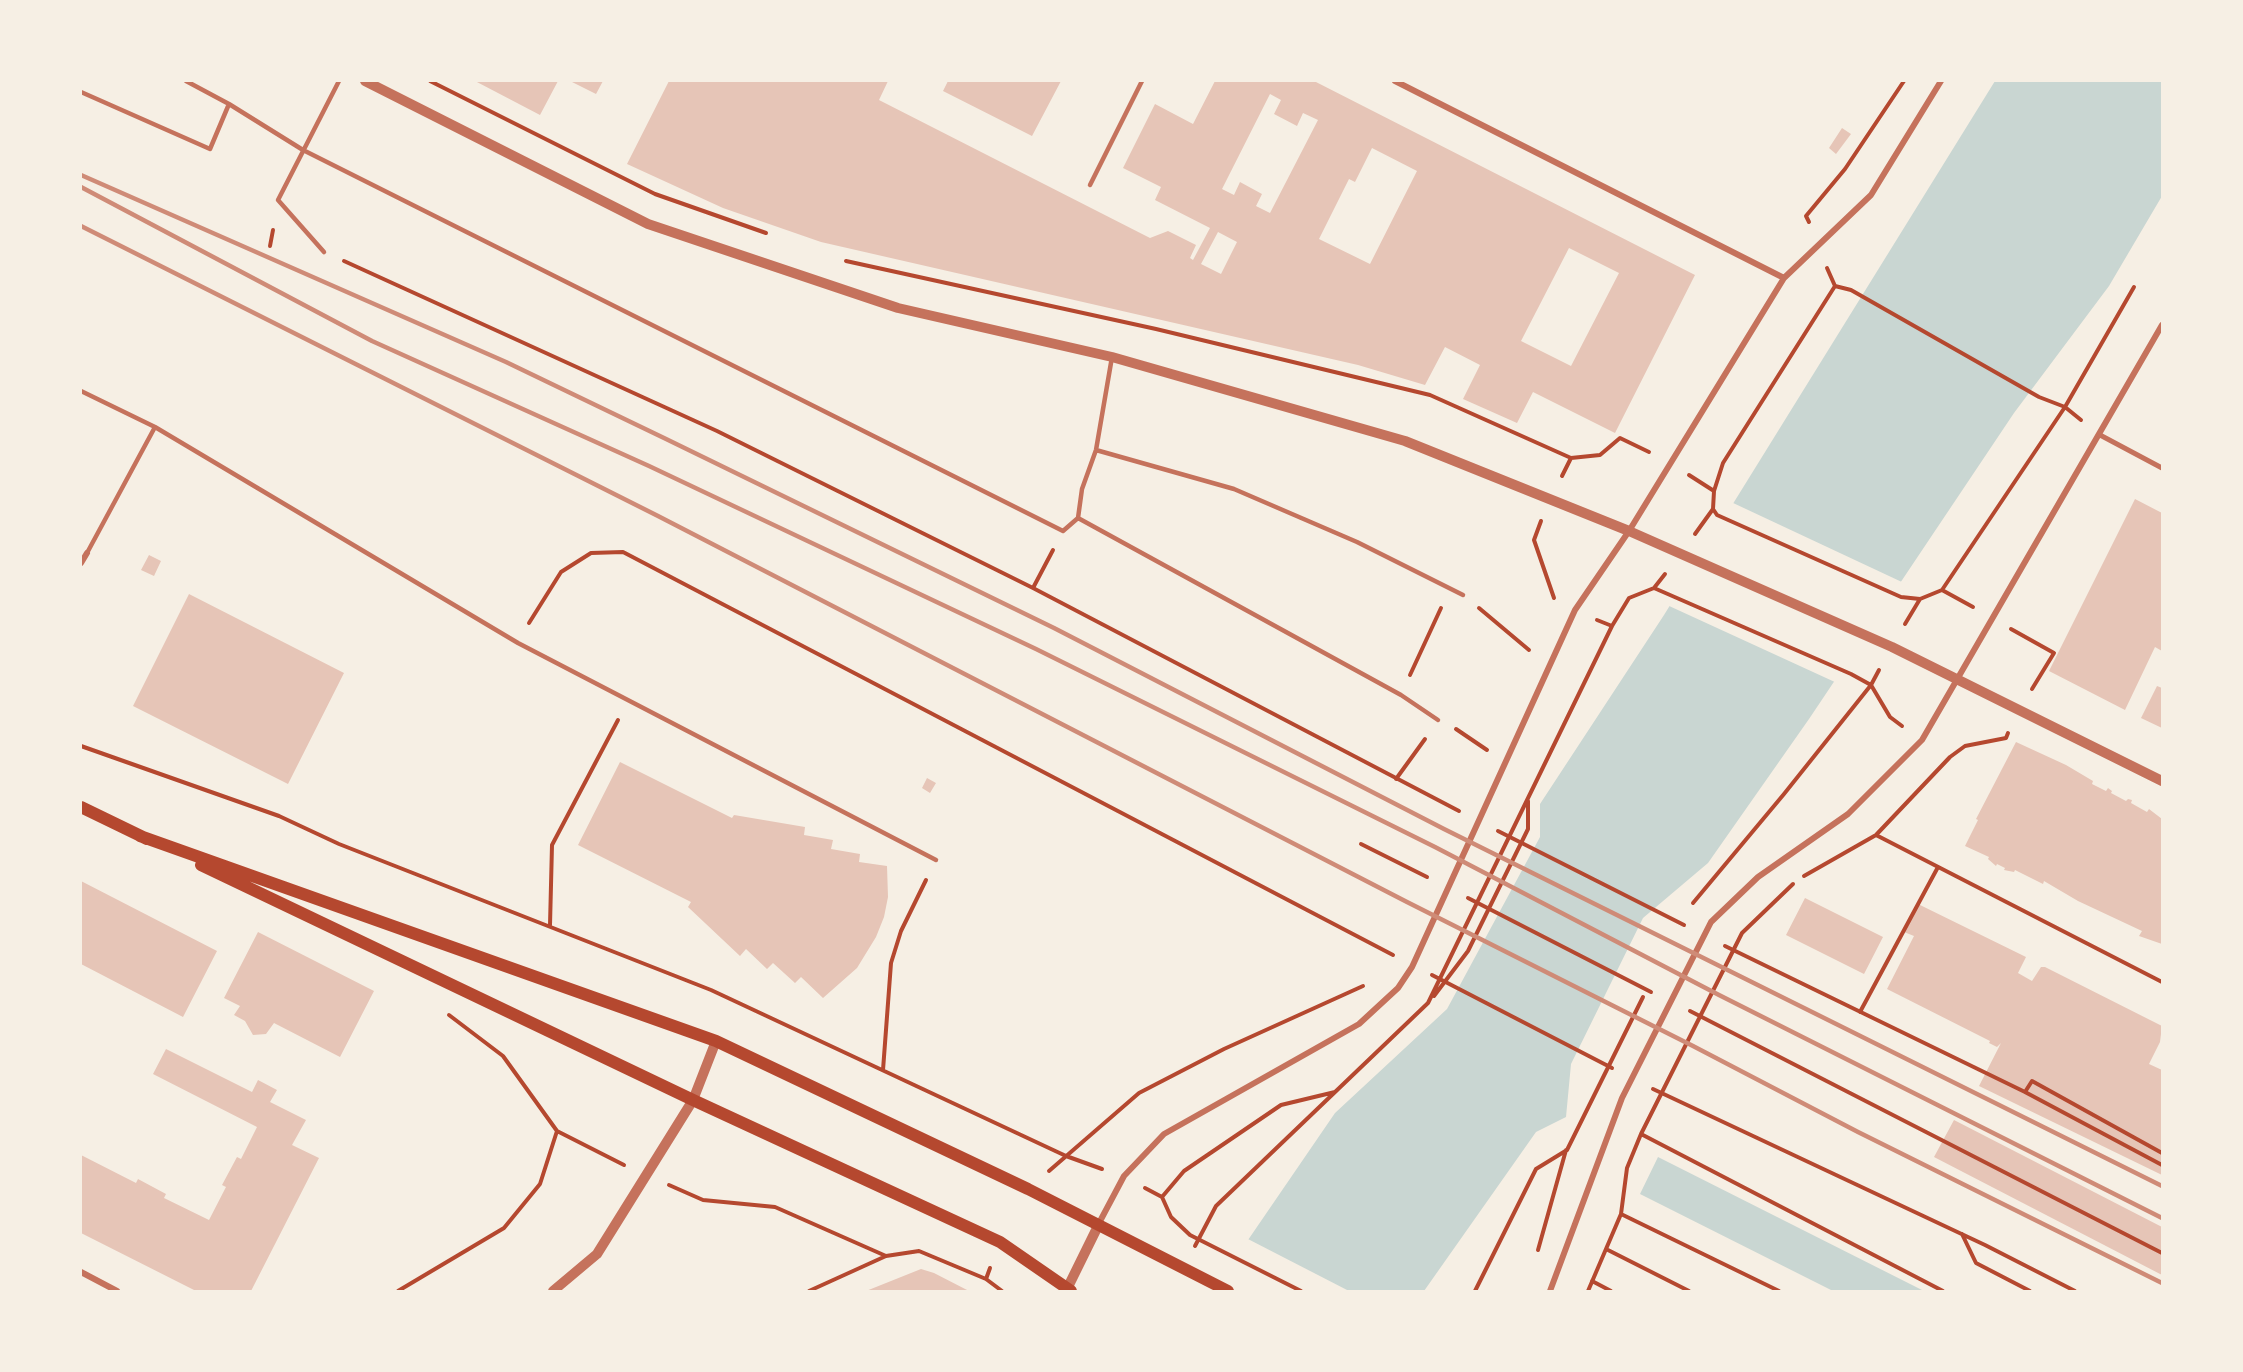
<!DOCTYPE html>
<style>
body{margin:0}
#map{position:relative;width:2243px;height:1372px;overflow:hidden;background:#f6efe4;font-family:"Noto Sans",sans-serif}
canvas{display:block}
.frame{position:absolute;inset:0;border:82px solid #f6efe4;pointer-events:none}
</style>
<div id="map">
<canvas width="2243" height="1372"></canvas>
<div class="frame"></div>
</div>
<script>
const ctx = document.querySelector('canvas').getContext('2d');
ctx.lineJoin = 'round';
function fillPath(path, color) {
  ctx.fillStyle = color;
  ctx.fill(path, 'evenodd');
}
function toPath(rows) {
  const path = new Path2D();
  for (const r of rows) {
    path.moveTo(r[0], r[1]);
    for (let i = 2; i < r.length; i += 2) path.lineTo(r[i], r[i + 1]);
  }
  return path;
}
function trace(path, color, width, dash) {
  ctx.strokeStyle = color;
  ctx.lineWidth = width;
  ctx.lineCap = dash ? 'butt' : 'round';
  ctx.setLineDash(dash || []);
  ctx.stroke(path);
}
fillPath(toPath([
 [1995,81,2162,81,2162,196,2109,286,2014,413,1809,719,1708,863,1643,918,1571,1064,1566,1117,1536,1132,1424,1291,1217,1291,1248,1240,1335,1113,1447,1009,1540,837,1540,804,1664,615],
 [1658,1157,1924,1291,1833,1291,1640,1194]
]), '#c9d6d2');
fillPath(toPath([
 [1731,502,1904,583,1837,683,1667,605],
 [1246,1238,1349,1291,1214,1291]
]), '#f6efe4');
fillPath(toPath([
 [475,81,558,81,540,115],
 [570,81,603,81,596,94],
 [669,81,888,81,879,100,1150,238,1168,231,1196,245,1190,258,1193,260,1210,228,1155,200,1161,187,1123,168,1155,104,1193,124,1215,81,1314,81,1695,275,1615,433,1533,392,1517,423,1463,399,1480,365,1445,347,1425,385,1358,365,821,242,723,208,627,164],
 [1270,94,1281,100,1274,114,1297,126,1303,113,1318,120,1270,213,1256,206,1262,194,1240,182,1234,195,1222,189],
 [1372,148,1417,171,1370,264,1319,239,1349,179,1355,182],
 [1218,232,1237,242,1221,274,1201,264],
 [1569,248,1619,273,1571,366,1521,341],
 [948,81,1061,81,1032,136,943,91],
 [1842,128,1851,134,1836,154,1829,148],
 [2135,499,2162,513,2162,651,2155,647,2125,710,2049,671],
 [149,555,161,561,154,576,141,570],
 [189,594,344,673,288,784,133,706],
 [2157,686,2162,688,2162,728,2141,718],
 [2016,742,2066,765,2093,781,2092,784,2106,791,2108,788,2112,791,2111,793,2126,801,2128,799,2132,800,2131,803,2147,812,2149,809,2162,819,2162,944,2139,936,2142,931,2078,901,2044,881,2043,884,2015,870,2014,872,2004,870,2005,868,1997,864,1996,866,1988,859,1989,857,1965,846,1978,820,1976,819],
 [620,762,732,818,734,815,805,827,804,835,833,840,831,849,860,854,859,862,887,866,888,897,884,917,876,937,857,968,823,998,801,977,795,983,773,963,767,969,746,949,740,956,688,907,691,902,578,845],
 [927,778,936,783,930,793,922,788],
 [81,881,217,951,183,1017,81,964],
 [1805,898,1883,937,1864,974,1786,935],
 [1918,904,2026,957,2018,973,2032,981,2041,967,2045,967,2162,1026,2160,1042,2149,1064,2162,1070,2162,1175,1979,1086,2001,1043,1997,1047,1989,1043,1990,1041,1887,989,1914,936,1904,932],
 [258,932,374,991,340,1057,274,1023,266,1034,253,1035,245,1021,234,1015,240,1006,224,998],
 [166,1049,252,1092,258,1080,277,1090,270,1102,306,1120,292,1145,319,1158,251,1291,196,1291,81,1233,81,1155,136,1183,138,1179,166,1194,164,1198,209,1220,226,1187,222,1185,237,1157,241,1159,257,1127,153,1074],
 [1954,1120,2162,1227,2162,1275,1934,1157],
 [921,1269,934,1273,969,1291,866,1291]
]), '#e6c5b7');
trace(toPath([
 [430,81,655,194,766,233],
 [1809,222,1806,216,1845,169,1904,81],
 [270,246,273,230],
 [344,261,717,431,1033,588,1459,811],
 [846,261,1156,329,1430,395,1571,458,1600,455,1620,438,1649,452],
 [1827,268,1835,286],
 [1835,286,1851,290,2039,397,2065,407,2081,420],
 [1689,475,1714,491],
 [1562,476,1571,458],
 [1713,509,1717,515,1901,597,1920,599,1942,590,2065,407,2134,287],
 [1541,521,1534,540,1554,598],
 [1695,534,1713,509,1714,491,1723,463,1835,286],
 [1033,588,1053,550],
 [1654,588,1851,674,1871,685,1890,717,1902,726],
 [1942,590,1973,607],
 [1479,608,1529,650],
 [1597,620,1612,626],
 [529,623,561,572,591,553,623,552,1393,955],
 [1905,624,1920,599],
 [2011,629,2054,653,2032,689],
 [1410,675,1441,608],
 [1456,729,1487,750],
 [81,746,279,816,339,844,711,990,1066,1156,1102,1169],
 [1396,779,1425,739],
 [1498,831,1684,925],
 [1876,835,2162,982],
 [1361,844,1427,877],
 [1804,876,1876,835,1950,757,1965,746,2006,738,2008,733],
 [1468,898,1651,992],
 [1693,903,1784,794,1871,685,1879,670],
 [550,925,552,845,618,720],
 [1725,946,2025,1092,2162,1165],
 [1432,975,1612,1068],
 [1434,996,1468,951,1528,829,1528,801],
 [1690,1011,2162,1253],
 [1860,1012,1938,867],
 [449,1015,503,1056,557,1131,624,1165],
 [883,1070,891,963,901,931,926,880],
 [1653,1089,1985,1245,2075,1291],
 [2025,1092,2032,1081,2162,1153],
 [1641,1134,1943,1291],
 [1049,1171,1139,1093,1224,1049,1363,986],
 [669,1185,703,1200,775,1207,886,1256],
 [1145,1188,1162,1197,1184,1171,1281,1105,1335,1092],
 [1162,1197,1171,1217,1190,1235,1301,1291],
 [1621,1214,1779,1291],
 [1962,1234,1976,1263,2030,1291],
 [1195,1246,1216,1206,1428,1003,1612,626,1629,598,1654,588,1665,574],
 [1606,1249,1689,1291],
 [1538,1250,1566,1150],
 [986,1279,990,1268],
 [1592,1281,1611,1291],
 [398,1291,504,1228,540,1184,557,1131],
 [809,1291,886,1256,919,1251,986,1279,1002,1291],
 [1475,1291,1536,1169,1567,1150,1643,997],
 [1588,1291,1621,1214,1627,1168,1641,1134,1742,933,1793,884]
]), '#b5482f', 4);
trace(toPath([
 [81,92,210,149,229,104,186,81],
 [229,104,303,150,1063,531,1078,518,1082,489,1096,450,1112,357],
 [1090,185,1142,81],
 [324,252,278,200,339,81],
 [81,391,155,427,518,643,936,860],
 [1096,450,1234,489,1357,542,1463,595],
 [1078,518,1401,695,1438,720],
 [87,553,155,427]
]), '#c5725c', 4.5);
trace(toPath([
 [2100,435,2162,468]
]), '#c5725c', 5);
trace(toPath([
 [1395,81,1784,278],
 [81,563,87,553],
 [1098,1225,1124,1176,1164,1134,1359,1024,1398,988,1412,967,1575,610,1629,531,1784,278,1871,195,1941,81],
 [81,1272,117,1291],
 [1550,1291,1622,1098,1711,922,1758,877,1848,814,1922,740,2162,325]
]), '#c5725c', 6);
trace(toPath([
 [365,81,648,224,898,308,1112,357,1405,441,1629,531,1892,647,2162,781],
 [553,1291,597,1254,693,1100,716,1041],
 [1066,1291,1098,1226]
]), '#c5725c', 10);
trace(toPath([
 [81,807,147,839],
 [140,836,716,1041,1028,1189,1228,1291],
 [201,865,693,1100,1000,1242,1071,1291]
]), '#b5482f', 12);
trace(toPath([
 [81,175,506,362,664,438,1054,628,1444,829,2162,1186],
 [81,187,372,341,649,466,1036,649,1435,847,1719,995,2162,1218],
 [81,226,658,516,1407,902,1693,1046,1858,1132,2162,1283]
]), '#cf8b77', 4.5);
</script>
